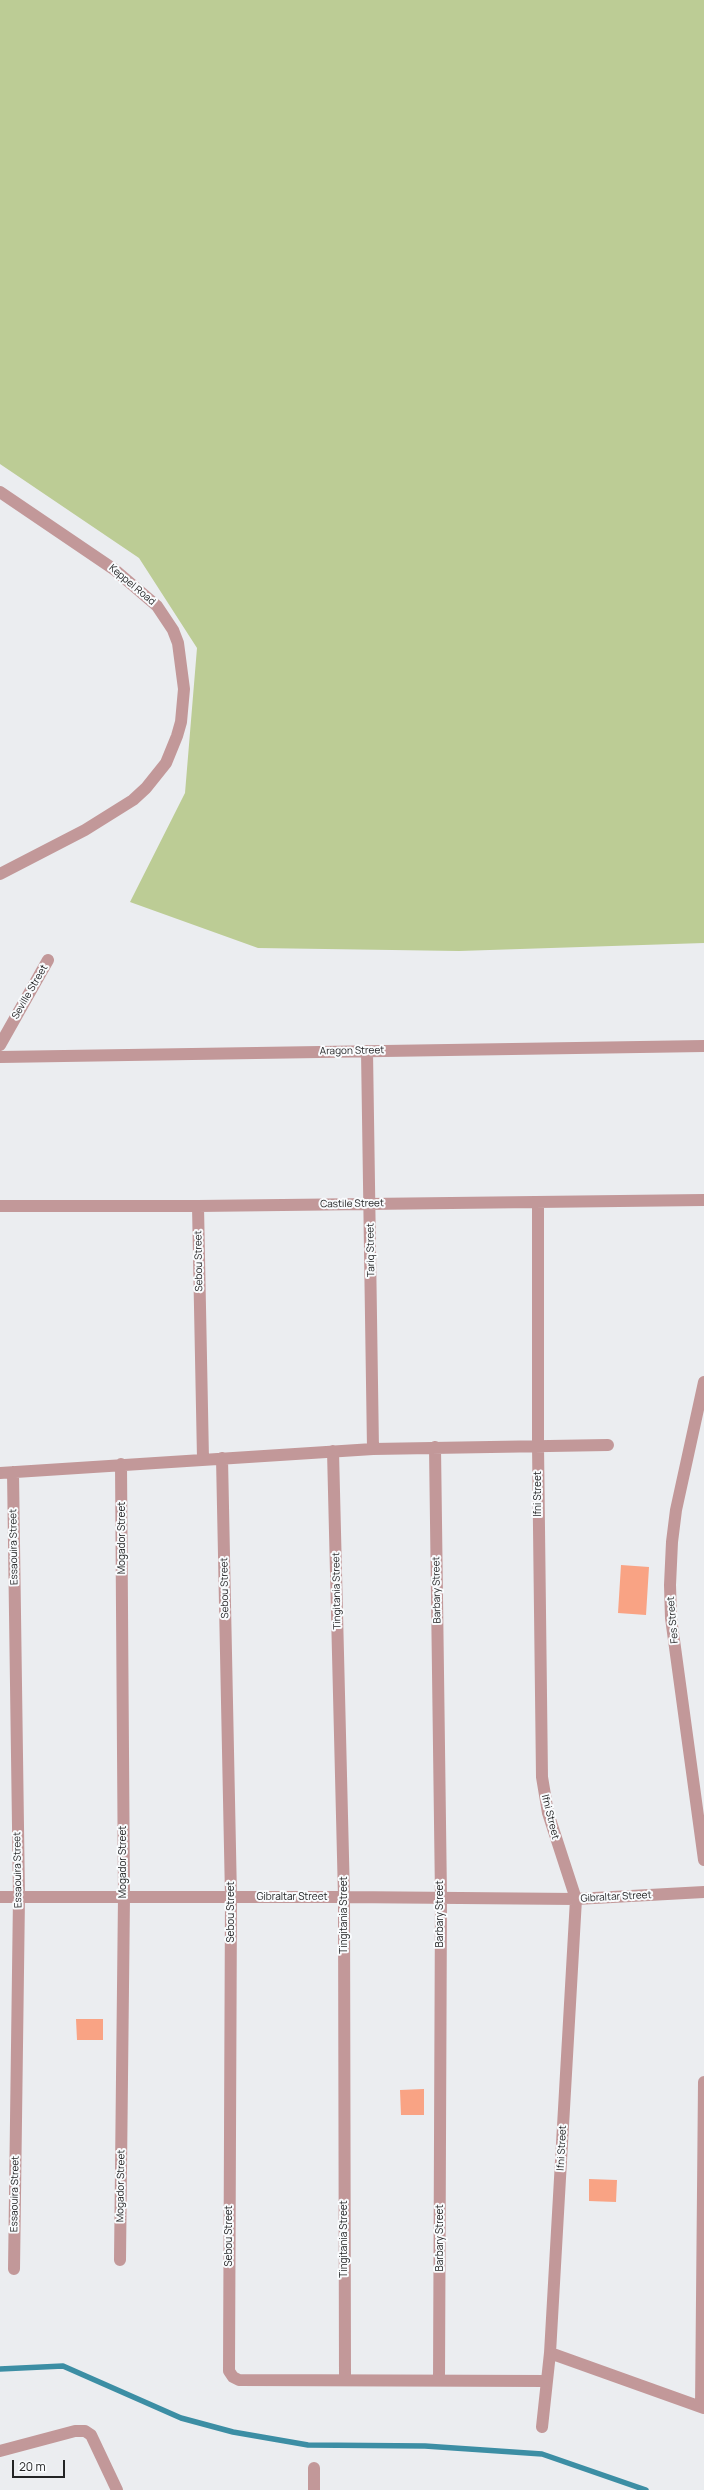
<!DOCTYPE html>
<style>
body{margin:0}
#map{position:relative;width:704px;height:2490px;overflow:hidden;background:#ebedf0;font-family:Manrope,sans-serif}
canvas{display:block}
.scale{position:absolute;left:12px;top:2460px;width:53px;height:18px;box-sizing:border-box;border:2px solid #232425;border-top:0;padding-left:5px;font-size:12px;line-height:14px;white-space:nowrap;color:#232425;-webkit-text-stroke:3px #f9fbfd;paint-order:stroke}
</style>
<div id="map">
<canvas width="704" height="2490"></canvas>
<div class="scale">20 m</div>
</div>
<script>
const ctx = document.querySelector('canvas').getContext('2d');
ctx.lineJoin = 'round';
function fillPath(path, color) {
  ctx.fillStyle = color;
  ctx.fill(path, 'evenodd');
}
function toPath(rows) {
  const path = new Path2D();
  for (const r of rows) {
    path.moveTo(r[0], r[1]);
    for (let i = 2; i < r.length; i += 2) path.lineTo(r[i], r[i + 1]);
  }
  return path;
}
function trace(path, color, width, dash) {
  ctx.strokeStyle = color;
  ctx.lineWidth = width;
  ctx.lineCap = dash ? 'butt' : 'round';
  ctx.setLineDash(dash || []);
  ctx.stroke(path);
}
function write(font, color, halo, rows, align = 'center') {
  ctx.font = font + ' Manrope,sans-serif';
  ctx.lineWidth = 4;
  ctx.setLineDash([]);
  ctx.textBaseline = 'middle';
  ctx.strokeStyle = halo;
  ctx.fillStyle = color;
  for (const [text, x, y, turn = 0] of rows) {
    ctx.save();
    ctx.translate(x, y);
    ctx.rotate((+turn || 0) * Math.PI / 180);
    ctx.textAlign = isNaN(turn) ? turn : align;
    if (halo) ctx.strokeText(text, 0, 0);
    ctx.fillText(text, 0, 0);
    ctx.restore();
  }
}
fillPath(toPath([
 [0,0,704,0,704,943,459,951,258,948,130,902,185,793,197,648,139,558,0,464]
]), '#bccc95');
trace(toPath([
 [0,2369,63,2366,181,2418,233,2432,308,2445,425,2446,542,2454,646,2490]
]), '#3c8ea4', 5.5);
fillPath(toPath([
 [621,1565,649,1567,646,1615,618,1613],
 [76,2019,103,2019,103,2040,77,2040],
 [424,2089,424,2115,401,2115,400,2090],
 [589,2179,617,2180,616,2202,589,2201]
]), '#f9a384');
trace(toPath([
 [0,492,115,570,157,606,173,630,178,643,184,689,181,722,177,736,166,763,146,788,133,800,85,830,0,874],
 [0,1045,48,960],
 [367,1051,373,1449],
 [0,1057,704,1046],
 [538,1202,538,1445,542,1777,548,1813,576,1899,550,2353,542,2427],
 [0,1206,198,1206,704,1200],
 [198,1206,203,1459],
 [704,1382,676,1510,672,1542,670,1585,671,1618,704,1860],
 [435,1447,441,1897,439,2380],
 [333,1451,344,1897,345,2379],
 [222,1458,231,1897,229,2371,233,2377,239,2380,547,2381],
 [13,1472,19,1897,14,2269],
 [0,1473,373,1449,608,1445],
 [0,1897,344,1897,576,1899,704,1892],
 [120,2260,124,1896,121,1464],
 [550,2353,704,2408],
 [701,2407,704,2082],
 [0,2451,75,2431,85,2431,91,2435,117,2490],
 [314,2490,314,2468]
]), '#c29899', 12);
write('10px', '#232425', '#f9fbfd', [
 ["Keppel Road",132,585,40],
 ["Seville Street",30,992,-60],
 ["Aragon Street",352,1051,-1],
 ["Castile Street",352,1204,-1],
 ["Tariq Street",371,1250,-91],
 ["Sebou Street",199,1261,-91],
 ["Ifni Street",538,1494,-90],
 ["Mogador Street",122,1538,-90],
 ["Essaouira Street",14,1547,-91],
 ["Sebou Street",225,1588,-91],
 ["Barbary Street",437,1590,-91],
 ["Tingitania Street",337,1591,-91],
 ["Fes Street",673,1620,-95],
 ["Ifni Street",550,1817,76],
 ["Mogador Street",123,1862,-90],
 ["Essaouira Street",18,1870,-91],
 ["Gibraltar Street",292,1897],
 ["Gibraltar Street",616,1897,-3],
 ["Sebou Street",231,1912,-90],
 ["Barbary Street",440,1914,-90],
 ["Tingitania Street",344,1915,-90],
 ["Ifni Street",562,2148,-87],
 ["Mogador Street",121,2186,-89],
 ["Essaouira Street",15,2194,-89],
 ["Sebou Street",229,2236,-90],
 ["Barbary Street",440,2238,-90],
 ["Tingitania Street",344,2239,-90]
]);
</script>
